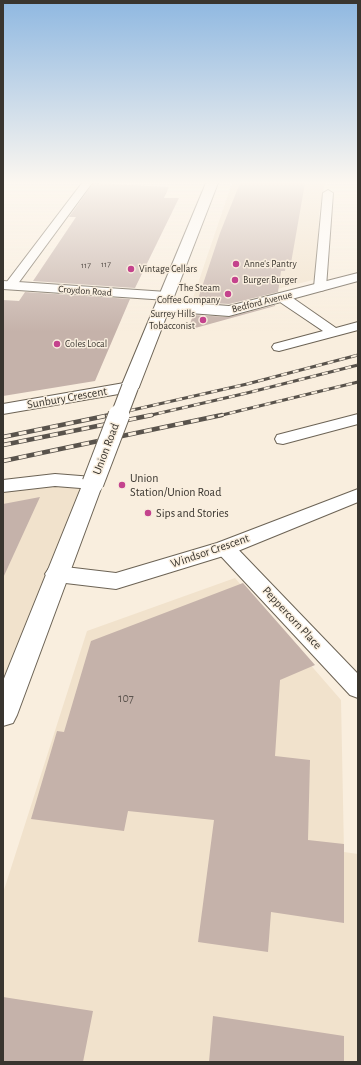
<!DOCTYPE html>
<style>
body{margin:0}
#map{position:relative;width:361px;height:1065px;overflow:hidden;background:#f9eede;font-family:"Alegreya Sans",sans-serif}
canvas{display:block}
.frame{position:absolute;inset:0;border:4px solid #39352f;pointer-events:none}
</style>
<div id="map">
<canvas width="361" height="1065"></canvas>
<div class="frame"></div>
</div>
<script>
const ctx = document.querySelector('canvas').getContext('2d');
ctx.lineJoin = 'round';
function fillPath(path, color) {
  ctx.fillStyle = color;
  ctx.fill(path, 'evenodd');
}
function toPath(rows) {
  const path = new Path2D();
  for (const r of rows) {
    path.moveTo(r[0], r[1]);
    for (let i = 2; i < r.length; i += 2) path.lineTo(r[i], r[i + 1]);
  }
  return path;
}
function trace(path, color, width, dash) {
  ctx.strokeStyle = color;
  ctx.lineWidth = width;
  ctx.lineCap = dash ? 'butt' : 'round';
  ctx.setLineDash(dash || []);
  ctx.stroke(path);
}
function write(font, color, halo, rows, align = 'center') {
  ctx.font = font + ' "Alegreya Sans",sans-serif';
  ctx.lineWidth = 3;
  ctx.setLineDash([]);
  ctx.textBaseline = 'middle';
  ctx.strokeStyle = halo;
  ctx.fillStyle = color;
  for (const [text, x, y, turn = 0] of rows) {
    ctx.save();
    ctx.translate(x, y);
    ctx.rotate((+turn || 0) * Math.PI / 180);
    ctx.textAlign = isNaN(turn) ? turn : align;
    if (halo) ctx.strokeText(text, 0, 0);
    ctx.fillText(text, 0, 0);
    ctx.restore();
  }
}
fillPath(toPath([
 [232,183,325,183,319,214,317,279,233,300,193,298],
 [93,483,3,711,3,486],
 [235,578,341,700,344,852,358,854,358,1062,3,1062,3,893,87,631]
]), '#f1e2cc');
fillPath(toPath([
 [93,183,169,187,164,198,179,198,135,288,33,281,76,217,69,217],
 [240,183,305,183,291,263,286,263,285,271,281,271,278,292,229,304,197,302,220,233],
 [25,292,130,299,95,381,3,396,3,300,19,301],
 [275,305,275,306,188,330,193,315,229,317],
 [40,497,3,578,3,504],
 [243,583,315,665,280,680,275,756,310,760,308,840,344,844,344,923,271,912,268,952,198,942,214,820,128,811,124,831,31,819,57,731,64,732,91,641],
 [3,997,93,1011,83,1062,3,1062],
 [213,1016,344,1036,344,1062,209,1062]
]), '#c5b2aa');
const service = toPath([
 [82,183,92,183,14,289,6,289,4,286,6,283,82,183],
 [328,190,333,193,326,287,324,290,320,291,316,290,314,287,323,193,328,190],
 [282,293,287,294,336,328,358,322,358,330,279,351,274,350,272,347,274,344,323,331,277,300,276,297,277,294,282,293],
 [358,414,358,424,283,444,277,443,275,439,277,435,358,414],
 [225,542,232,543,358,674,358,698,350,695,218,553,215,548,218,543,225,542]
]);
const minor = toPath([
 [358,273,358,281,229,316,163,311,158,309,155,306,158,303,163,301,229,306,358,273],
 [3,281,167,292,172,293,174,296,172,299,167,300,3,289,3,281],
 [130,382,136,383,139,387,136,391,3,414,3,404,130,382],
 [55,474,93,477,100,479,103,483,100,487,93,489,55,486,3,492,3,480,55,474]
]);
const tertiary = toPath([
 [358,489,358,502,233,553,116,589,57,582,49,580,45,574,49,568,57,566,116,573,217,543,358,489]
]);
const secondary = toPath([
 [206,183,218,183,139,387,136,391,130,392,124,391,121,387,206,183],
 [93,477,100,479,103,483,17,715,13,723,3,726,3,681,83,483,86,479,93,477]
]);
trace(service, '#6c6355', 2);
trace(minor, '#6c6355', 2);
trace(tertiary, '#6c6355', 2);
trace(secondary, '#6c6355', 2);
fillPath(service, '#fff');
fillPath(minor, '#fff');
fillPath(tertiary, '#fff');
fillPath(secondary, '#fff');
const railFar1 = toPath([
 [106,416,247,384,358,355],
 [147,416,247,393,358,365],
 [218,416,358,382]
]);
const rail = toPath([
 [3,437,110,415],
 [3,445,152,415],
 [3,461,222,415]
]);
trace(railFar1, '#59534c', 3);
trace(rail, '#59534c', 4.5);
trace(railFar1, '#f9eede', 2, [6]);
trace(rail, '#f9eede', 3, [8]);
const secondaryBridgeFar1 = toPath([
 [119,416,130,387]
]);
const secondaryBridge = toPath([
 [93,483,119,415]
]);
trace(secondaryBridgeFar1, '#6c6355', 18, []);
trace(secondaryBridge, '#6c6355', 23, []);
trace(secondaryBridgeFar1, '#fff', 16);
trace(secondaryBridge, '#fff', 21);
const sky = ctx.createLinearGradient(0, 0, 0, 332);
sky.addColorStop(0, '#8fb8e1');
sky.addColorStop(0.55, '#fcf7f0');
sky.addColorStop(1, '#fcf7f000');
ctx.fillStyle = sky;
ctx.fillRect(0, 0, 361, 332);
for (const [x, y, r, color] of [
 [236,264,4,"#c4438d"],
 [131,269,4,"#c4438d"],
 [235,280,4,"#c4438d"],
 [228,294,4,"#c4438d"],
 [203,320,4,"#c4438d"],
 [57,344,4,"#c4438d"],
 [122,485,4,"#c4438d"],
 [148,513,4,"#c4438d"]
]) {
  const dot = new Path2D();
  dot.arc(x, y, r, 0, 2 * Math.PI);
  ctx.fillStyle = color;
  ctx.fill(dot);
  trace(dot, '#f9eede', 1.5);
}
write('9px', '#5c544e', null, [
 ["117",106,264],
 ["117",86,265]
]);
write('10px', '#39352f', '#f9eede', [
 ["Anne's Pantry",244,264],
 ["Vintage Cellars",139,269],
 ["Burger Burger",243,280],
 ["The Steam",220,288,"right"],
 ["Coffee Company",220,300,"right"],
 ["Surrey Hills",195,314,"right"],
 ["Tobacconist",195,326,"right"],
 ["Coles Local",65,344]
], 'left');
write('10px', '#39352f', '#f9eede', [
 ["Croydon Road",85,291,4],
 ["Bedford Avenue",262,302,-14]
]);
write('12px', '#39352f', '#f9eede', [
 ["Sunbury Crescent",67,398,-10],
 ["Union Road",106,449,-69],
 ["Windsor Crescent",210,551,-19],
 ["Peppercorn Place",292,618,47]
]);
write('12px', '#39352f', '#f9eede', [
 ["Union",130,478],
 ["Station/Union Road",130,492],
 ["Sips and Stories",156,513]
], 'left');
write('12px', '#5c544e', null, [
 ["107",126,698]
]);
</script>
